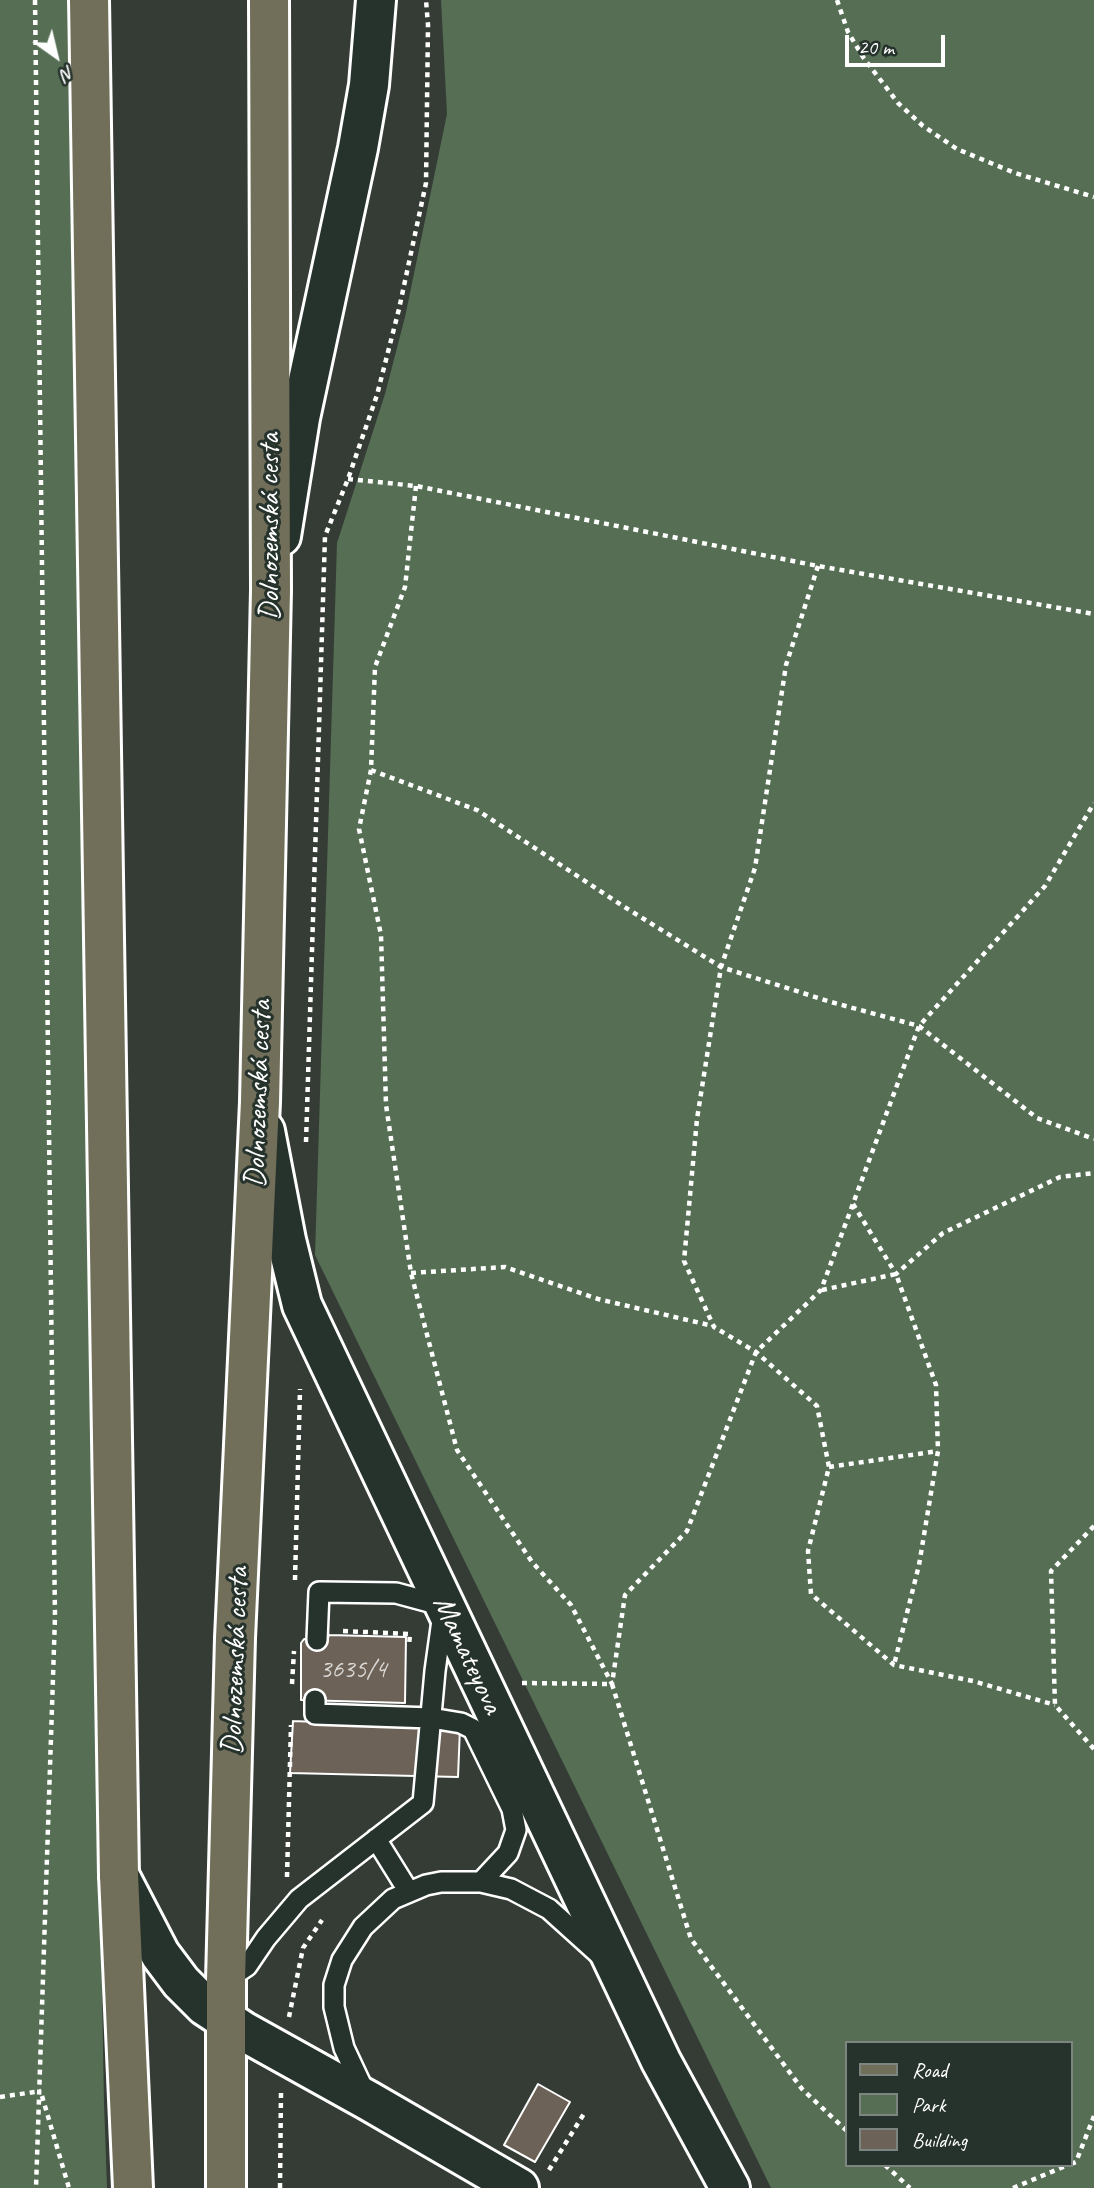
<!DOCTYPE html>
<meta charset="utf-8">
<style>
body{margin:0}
#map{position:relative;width:1094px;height:2188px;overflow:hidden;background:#343c35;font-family:Caveat,sans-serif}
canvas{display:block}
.legend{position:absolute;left:845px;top:2041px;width:228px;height:126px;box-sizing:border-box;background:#26332d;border:2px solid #7d8581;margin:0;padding:9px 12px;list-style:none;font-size:21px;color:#fff}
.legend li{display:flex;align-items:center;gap:14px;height:35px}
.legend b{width:35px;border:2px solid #7d8581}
.north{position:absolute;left:21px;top:21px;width:70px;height:70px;-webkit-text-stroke:5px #26332d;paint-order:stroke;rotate:146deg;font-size:19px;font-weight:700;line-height:28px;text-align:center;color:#fff}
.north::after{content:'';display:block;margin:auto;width:24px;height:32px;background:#fff;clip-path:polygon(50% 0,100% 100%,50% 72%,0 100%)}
.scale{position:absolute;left:845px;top:35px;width:100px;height:32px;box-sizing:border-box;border:4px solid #fff;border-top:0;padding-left:9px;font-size:21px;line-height:24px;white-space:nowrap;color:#fff;-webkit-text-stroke:5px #26332d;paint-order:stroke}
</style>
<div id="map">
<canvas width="1094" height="2188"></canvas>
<ul class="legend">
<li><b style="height:9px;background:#716e59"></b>Road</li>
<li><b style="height:19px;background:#556e54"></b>Park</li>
<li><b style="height:19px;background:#6d6257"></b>Building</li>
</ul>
<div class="north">N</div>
<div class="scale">20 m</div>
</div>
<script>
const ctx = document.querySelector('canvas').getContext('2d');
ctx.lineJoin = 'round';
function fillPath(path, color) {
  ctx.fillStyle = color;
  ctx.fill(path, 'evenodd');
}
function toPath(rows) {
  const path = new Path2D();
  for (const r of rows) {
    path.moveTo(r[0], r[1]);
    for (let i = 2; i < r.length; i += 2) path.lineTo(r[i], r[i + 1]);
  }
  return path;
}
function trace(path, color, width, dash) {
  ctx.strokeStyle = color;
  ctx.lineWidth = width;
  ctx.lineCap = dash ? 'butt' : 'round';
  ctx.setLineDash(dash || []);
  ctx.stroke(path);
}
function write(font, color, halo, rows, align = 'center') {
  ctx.font = font + ' Caveat,sans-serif';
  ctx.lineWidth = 6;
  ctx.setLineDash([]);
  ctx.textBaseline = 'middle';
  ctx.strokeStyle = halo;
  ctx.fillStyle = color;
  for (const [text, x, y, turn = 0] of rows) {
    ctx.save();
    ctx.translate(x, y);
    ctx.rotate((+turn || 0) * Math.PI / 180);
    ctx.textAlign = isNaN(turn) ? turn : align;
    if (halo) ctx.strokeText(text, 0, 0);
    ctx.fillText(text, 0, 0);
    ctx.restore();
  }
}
fillPath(toPath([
 [0,0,67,0,104,2102,107,2188,0,2188],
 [441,0,1094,0,1094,2188,771,2188,315,1255,337,543,385,394,405,317,447,114],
 [847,2043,1071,2043,1071,2165,847,2165]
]), '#556e54');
const building = toPath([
 [329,1635,406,1637,405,1703,301,1700,301,1643,304,1639,327,1640,329,1635],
 [293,1721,460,1728,458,1777,290,1773,293,1721],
 [538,2084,570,2102,535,2162,504,2145,538,2084]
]);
fillPath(building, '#6d6257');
trace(building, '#fff', 2);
const service = toPath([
 [315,1700,315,1714,431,1718,461,1723,473,1729,512,1809,516,1830,508,1853,481,1882],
 [376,1839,409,1892],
 [226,1980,247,1966,266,1938,299,1899,423,1803,435,1671,444,1606,396,1593,319,1592,317,1640],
 [366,2095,344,2048,334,2007,334,1985,342,1960,363,1927,393,1899,426,1885,441,1882,481,1882,511,1889,549,1909,600,1955]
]);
const tertiary = toPath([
 [265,1131,286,1240,302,1305,661,2061,730,2188],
 [119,1875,160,1954,181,1982,205,2006,243,2031,369,2101,519,2188]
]);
const secondary = toPath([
 [281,536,300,418,358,148,369,85,376,0]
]);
const primary = toPath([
 [89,0,119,1875,133,2188],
 [226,2188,226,1980,235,1638,260,1102,271,590,269,0]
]);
trace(service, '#fff', 24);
trace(tertiary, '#fff', 44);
trace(secondary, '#fff', 44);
trace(primary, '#fff', 44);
trace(toPath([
 [35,0,55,1617,36,2188],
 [837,0,848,32,863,57,898,103,923,126,957,149,1015,173,1094,197],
 [348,479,416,486,818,566,1094,614],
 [416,486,405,587,375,667,371,770,359,829,381,935,386,1105,411,1273,457,1450,532,1562,571,1605,612,1684,625,1595,687,1531,756,1352,821,1290,919,1026,1045,886,1094,803],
 [818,566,786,665,755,868,721,967,697,1119,684,1261,714,1327,756,1352,817,1406,829,1467,808,1551,811,1594,894,1665,973,1681,1055,1705],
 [371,770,477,810,623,906,721,967,831,1002,919,1026,1037,1118,1094,1139],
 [306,1142,325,536,348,479,377,395,399,309,426,183,428,25,426,0],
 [853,1204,896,1274,943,1233,1060,1177,1094,1173],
 [411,1273,505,1267,598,1299,713,1326],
 [822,1290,896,1274,936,1385,938,1451,919,1565,894,1665],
 [829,1467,938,1451],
 [1094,1526,1051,1571,1055,1705,1094,1749],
 [295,1580,300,1389],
 [343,1631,410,1634,409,1646],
 [522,1683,612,1684,691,1939,802,2089,847,2131],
 [292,1684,294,1651],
 [287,1877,291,1725],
 [289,2017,303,1948,322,1920],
 [42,2096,69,2188],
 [0,2097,41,2091],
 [1071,2164,1076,2162,1094,2116],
 [885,2165,910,2188],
 [549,2170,585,2112],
 [280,2188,281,2092],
 [1013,2188,1068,2165]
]), '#fff', 4.5, [5, 5]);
trace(service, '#26332d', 19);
trace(tertiary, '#26332d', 38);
trace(secondary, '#26332d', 38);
trace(primary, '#716e59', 38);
write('26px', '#dad8d5', null, [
 ["3635/4",353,1670]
]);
write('30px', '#fff', '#26332d', [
 ["Dolnozemská cesta",270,527,-90],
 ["Dolnozemská cesta",259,1094,-88],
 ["Mamateyova",467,1655,65],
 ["Dolnozemská cesta",236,1661,-88]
]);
</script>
